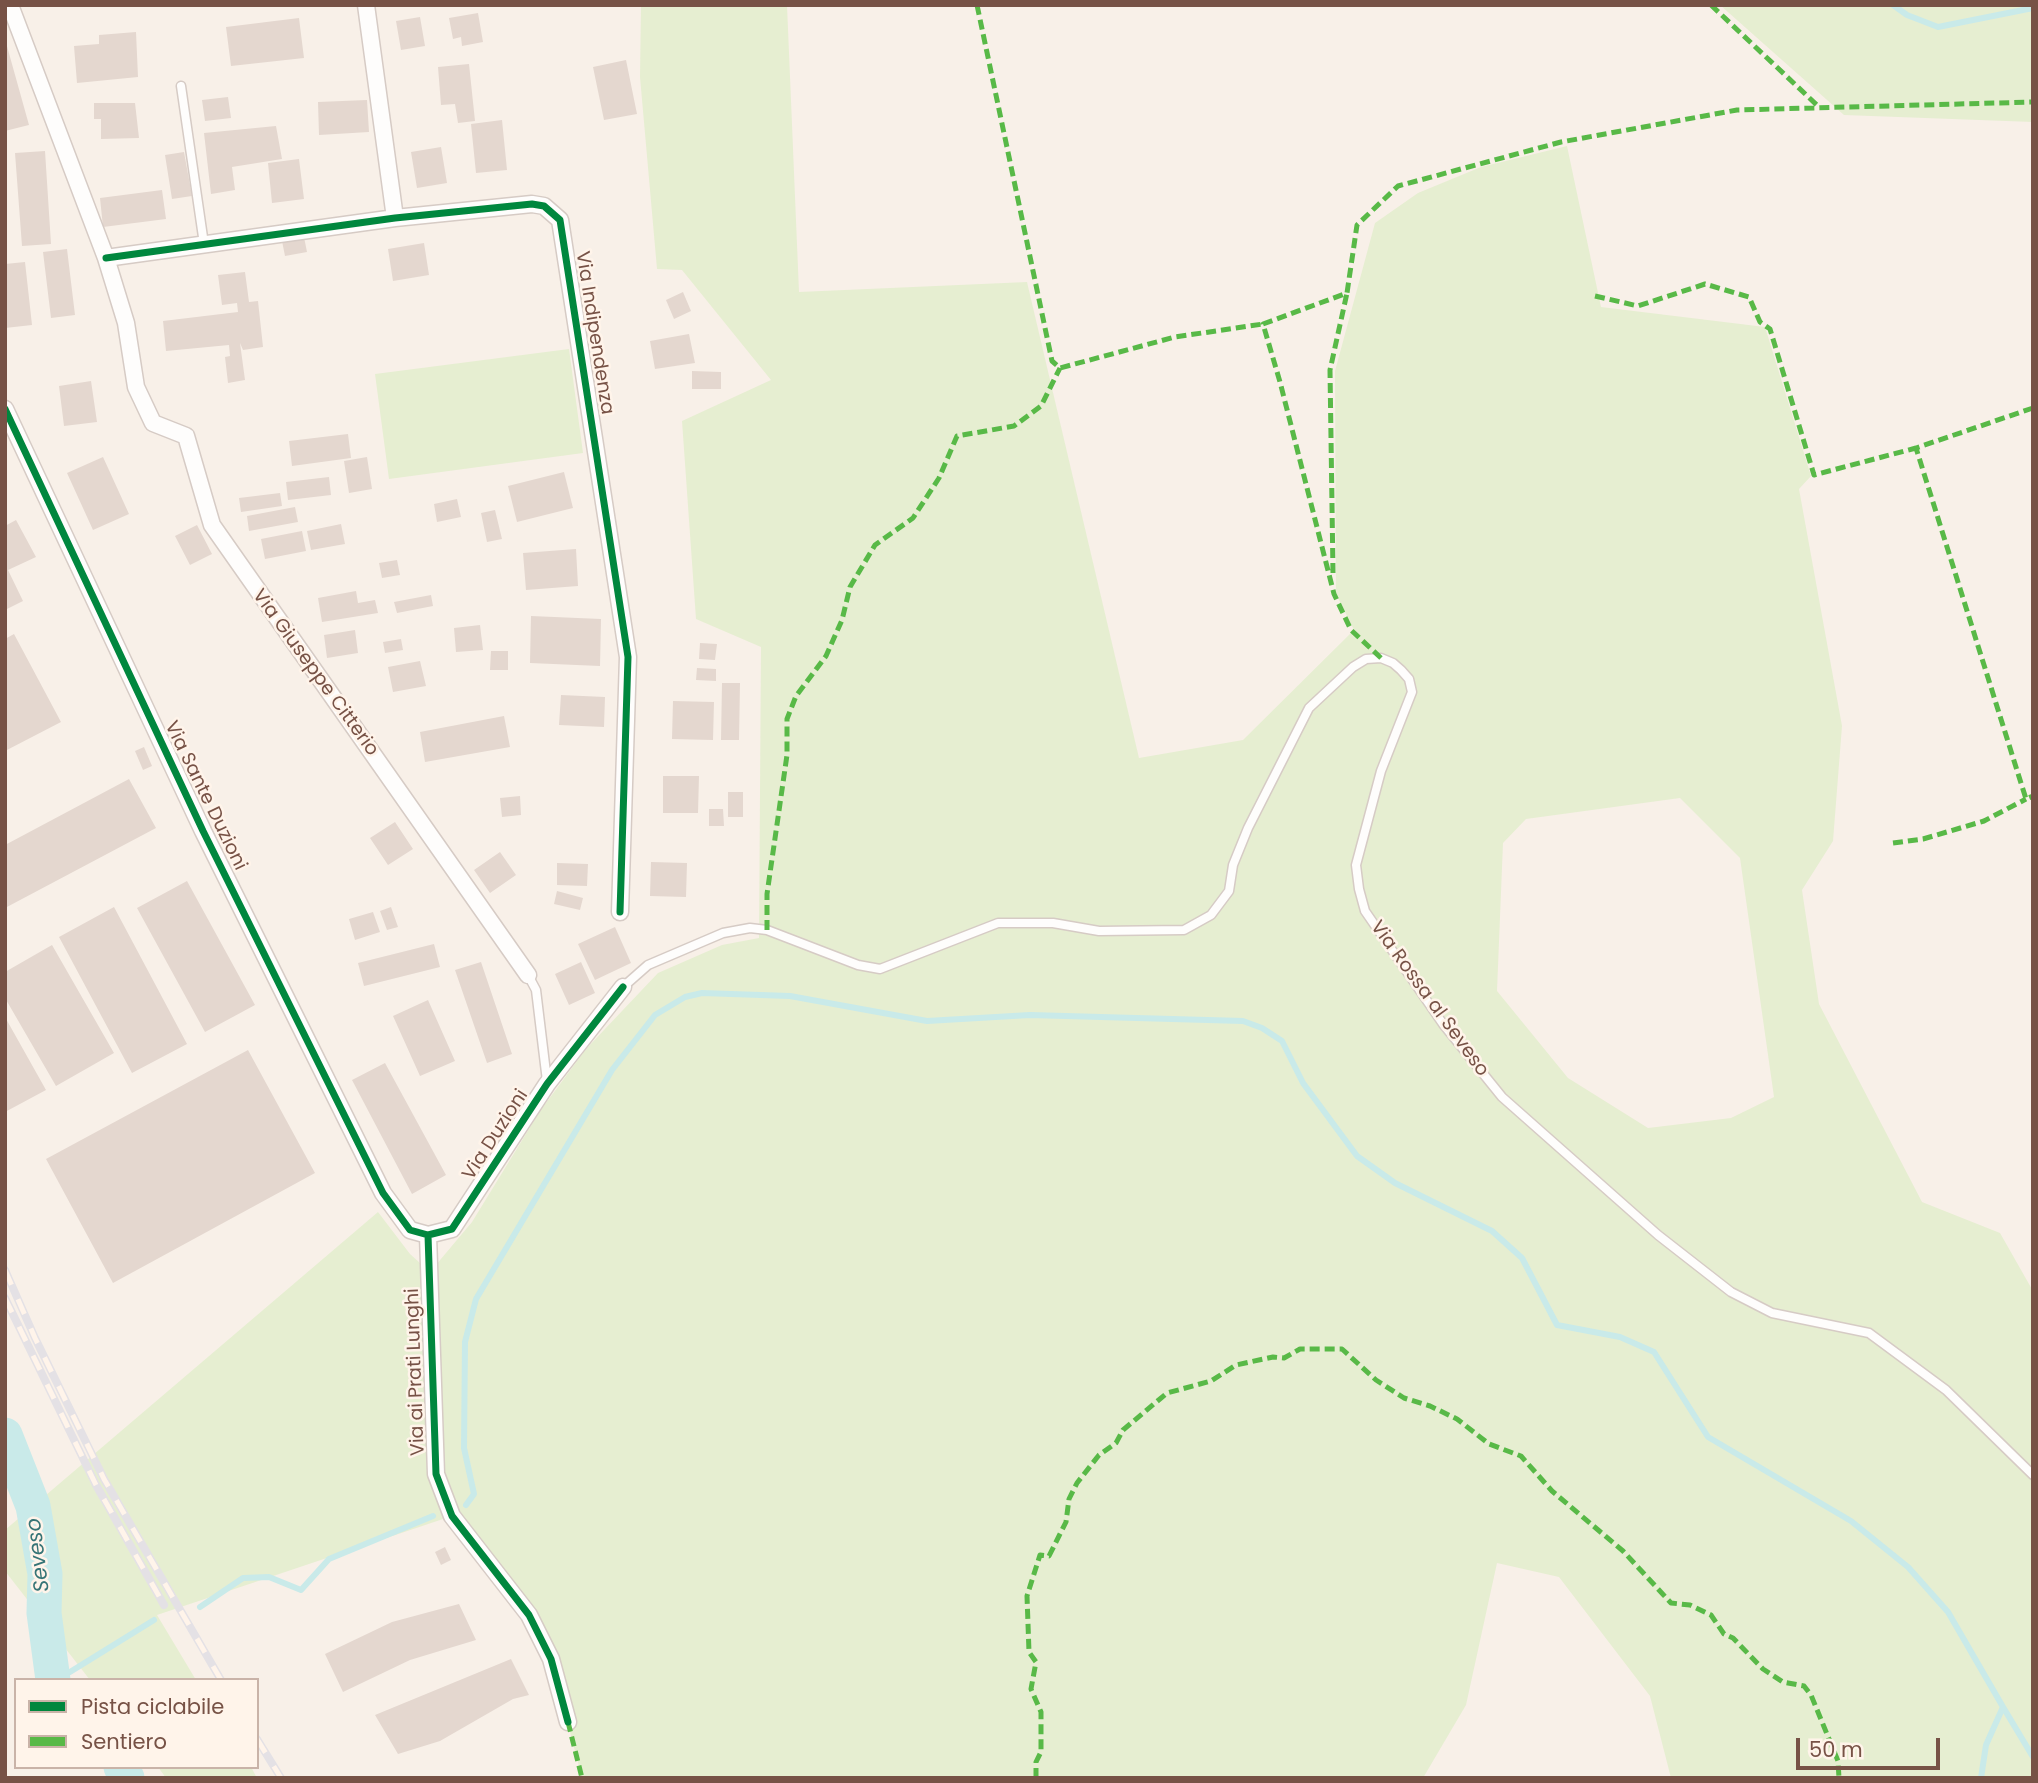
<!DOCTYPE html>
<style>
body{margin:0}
#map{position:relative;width:2038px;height:1783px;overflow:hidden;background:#f8f0e8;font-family:Poppins,sans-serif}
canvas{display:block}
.frame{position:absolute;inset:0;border:7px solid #775246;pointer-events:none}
.legend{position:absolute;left:14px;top:1678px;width:245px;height:91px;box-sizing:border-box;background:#fff4ea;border:2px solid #c9b3a8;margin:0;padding:9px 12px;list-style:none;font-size:21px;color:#775246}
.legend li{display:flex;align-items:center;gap:14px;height:35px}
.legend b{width:35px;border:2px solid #c9b3a8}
.scale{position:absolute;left:1796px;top:1738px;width:144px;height:32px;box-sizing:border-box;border:4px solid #775246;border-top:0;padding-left:9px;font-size:21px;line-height:24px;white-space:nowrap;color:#775246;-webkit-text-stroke:5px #fff4ea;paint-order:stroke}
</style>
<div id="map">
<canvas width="2038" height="1783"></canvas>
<div class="frame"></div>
<ul class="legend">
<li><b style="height:9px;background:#00873e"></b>Pista ciclabile</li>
<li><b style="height:9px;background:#58b947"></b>Sentiero</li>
</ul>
<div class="scale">50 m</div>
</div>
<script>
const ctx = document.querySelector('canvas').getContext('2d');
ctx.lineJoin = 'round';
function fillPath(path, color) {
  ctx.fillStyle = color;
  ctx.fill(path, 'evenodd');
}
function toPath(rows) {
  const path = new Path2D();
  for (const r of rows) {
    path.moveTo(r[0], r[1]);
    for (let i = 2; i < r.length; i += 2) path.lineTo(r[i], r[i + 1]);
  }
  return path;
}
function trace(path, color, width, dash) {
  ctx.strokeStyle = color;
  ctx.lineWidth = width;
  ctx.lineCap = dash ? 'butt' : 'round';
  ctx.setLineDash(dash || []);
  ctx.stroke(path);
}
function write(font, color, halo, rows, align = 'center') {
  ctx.font = font + ' Poppins,sans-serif';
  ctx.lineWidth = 5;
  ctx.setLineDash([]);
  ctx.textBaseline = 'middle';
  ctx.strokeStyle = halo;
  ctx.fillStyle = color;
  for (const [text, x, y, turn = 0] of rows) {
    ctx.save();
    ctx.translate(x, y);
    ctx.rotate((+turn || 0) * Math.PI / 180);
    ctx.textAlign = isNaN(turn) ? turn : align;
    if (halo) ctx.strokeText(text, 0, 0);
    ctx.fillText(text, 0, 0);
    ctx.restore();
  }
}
fillPath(toPath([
 [641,5,787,5,799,292,1027,282,1139,758,1243,740,1354,630,1336,594,1335,371,1375,223,1418,193,1481,167,1567,146,1601,307,1765,327,1811,476,1799,489,1842,726,1833,841,1802,890,1819,1004,1922,1202,2000,1233,2033,1291,2033,1778,1671,1778,1650,1696,1559,1577,1497,1563,1466,1705,1423,1778,582,1778,551,1659,452,1516,157,1615,196,1680,90,1680,5,1571,5,1530,378,1212,410,1254,430,1272,472,1222,540,1111,586,1049,658,973,722,945,759,938,761,647,696,619,682,421,771,380,682,270,657,269,640,77],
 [1680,798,1740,858,1774,1097,1731,1118,1648,1128,1568,1078,1497,991,1503,843,1526,819],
 [1720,5,2033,5,2033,122,1844,115],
 [569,349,583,453,389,479,375,374],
 [158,1767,251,1767,257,1778,166,1778]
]), '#e6eed1');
trace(toPath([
 [1893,5,1907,15,1938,27,2033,8],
 [466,1505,474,1494,464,1448,465,1342,476,1299,612,1070,655,1015,685,997,702,993,790,996,927,1021,1030,1015,1243,1021,1262,1028,1282,1041,1303,1083,1357,1156,1395,1183,1492,1231,1522,1258,1557,1325,1620,1337,1654,1352,1708,1437,1851,1521,1908,1567,1948,1612,2003,1707],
 [200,1607,243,1578,269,1577,301,1590,329,1559,433,1516],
 [57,1680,154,1620],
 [1981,1778,1986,1745,2003,1707,2033,1757]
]), '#c9eae9', 6);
trace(toPath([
 [5,1435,33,1506,45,1574,44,1613,53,1680],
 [121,1767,127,1778]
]), '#c9eae9', 35);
fillPath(toPath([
 [478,13,483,42,462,46,461,37,453,39,449,18],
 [420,17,425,46,401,50,396,21],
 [299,18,304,58,231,66,226,27],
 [136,32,138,77,77,83,74,46,99,44,99,35],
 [5,39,29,125,5,131],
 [626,60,637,114,604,120,593,67],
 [469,64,475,121,458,123,455,104,441,105,438,67],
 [228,97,231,118,205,121,202,100],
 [367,100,369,132,319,135,318,102],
 [94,103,135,103,139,138,101,139,101,119,94,119],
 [502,120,507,170,476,173,471,124],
 [276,126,282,159,232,167,235,190,211,194,204,133],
 [441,147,447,183,417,188,411,152],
 [45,151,51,244,22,246,15,153],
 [184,152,192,196,172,199,165,155],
 [299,159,304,199,272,203,268,163],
 [162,190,166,219,103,227,100,198],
 [304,237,307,252,285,256,282,241],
 [424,243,429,275,393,281,388,249],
 [67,249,75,315,51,318,43,252],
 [25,262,32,325,5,328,5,264],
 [245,272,249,302,258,301,263,347,243,350,240,343,245,380,228,383,225,357,230,356,229,345,166,351,163,321,238,312,237,303,222,305,218,275],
 [683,292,691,311,674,319,666,300],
 [689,334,695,363,655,369,650,341],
 [692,371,721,372,721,389,692,389],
 [91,381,97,422,64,426,59,386],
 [348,434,351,458,292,466,289,441],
 [103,457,129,514,93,530,67,473],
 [367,457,372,489,349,493,344,461],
 [564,472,573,508,517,522,508,486],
 [329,477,331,495,288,500,286,482],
 [280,493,282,506,241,512,239,498],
 [457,499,461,517,437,522,434,504],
 [295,507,298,522,249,531,247,516],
 [495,510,502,539,487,542,481,513],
 [16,520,36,557,8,570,23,601,5,610,5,526],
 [341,524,345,544,311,550,307,531],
 [197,525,212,554,190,565,175,536],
 [302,531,306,551,265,559,261,539],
 [576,549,578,586,526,590,523,553],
 [397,560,400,575,382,578,379,563],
 [356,591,358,603,375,600,378,613,322,622,318,598],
 [431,595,433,606,397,613,394,602],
 [531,616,601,619,600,666,530,663],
 [480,625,483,650,456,652,454,628],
 [355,630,358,653,327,658,324,635],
 [14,634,61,722,5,751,5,639],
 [401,639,403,650,385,653,383,642],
 [700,643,717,644,715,660,699,659],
 [491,651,508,651,508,670,490,670],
 [420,661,426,686,393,692,388,667],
 [697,668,716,669,716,681,696,680],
 [722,683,740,683,739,740,721,740],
 [561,695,605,697,604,727,559,725],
 [673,701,714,702,713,740,672,739],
 [504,716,510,747,425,762,420,732],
 [144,747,152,766,143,770,135,751],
 [663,776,699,776,698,813,663,813],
 [129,779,156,828,5,908,5,845],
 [728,792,743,792,743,817,728,817],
 [520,796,521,815,502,817,500,798],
 [709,809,723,809,724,826,709,826],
 [395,822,413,849,388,865,370,838],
 [500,852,516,875,490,893,474,870],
 [651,862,687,863,686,897,650,896],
 [557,863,588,864,587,886,557,885],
 [187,881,255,1005,205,1032,137,908],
 [557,891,583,898,580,910,554,904],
 [114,907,187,1044,132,1073,59,937],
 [391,907,398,927,387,930,380,911],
 [373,912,380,932,355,940,349,919],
 [615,927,631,963,595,980,578,944],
 [434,944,440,967,364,986,358,963],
 [52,945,114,1053,56,1086,5,998,5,972],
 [481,962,512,1054,487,1063,455,970],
 [581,962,595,993,569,1005,555,974],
 [428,1000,455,1061,420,1076,393,1016],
 [5,1017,46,1090,5,1112],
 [248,1050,315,1173,113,1283,46,1159],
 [385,1063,446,1175,412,1194,352,1080],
 [445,1547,451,1560,441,1565,435,1552],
 [459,1604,476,1640,410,1660,343,1692,325,1654,392,1622],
 [511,1659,529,1695,513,1699,440,1741,398,1754,375,1715]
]), '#e4d7cf');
const service = toPath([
 [181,86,204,244],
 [528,975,536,990,547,1081],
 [623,987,648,965,723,933,750,928,767,930,858,965,880,969,998,923,1053,923,1099,931,1184,930,1211,915,1229,891,1233,865,1248,828,1309,708,1353,667,1366,659,1381,658,1393,663,1401,670,1409,679,1412,692,1381,771,1356,865,1359,889,1365,911,1443,1024,1502,1097,1658,1235,1731,1292,1772,1313,1869,1333,1946,1390,2033,1475]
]);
const minor = toPath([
 [10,5,106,258,126,323,136,387,153,423,186,436,212,525,528,975],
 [366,5,395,218],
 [106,258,395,218,532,204,544,206,560,220,628,657,620,912],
 [5,409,203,831,383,1193,410,1230,428,1235,452,1229,547,1084,623,987],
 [428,1235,436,1474,452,1516,529,1615,551,1659,568,1722]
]);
trace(service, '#d6cbc5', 11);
trace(minor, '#d6cbc5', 19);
trace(service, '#fefdfc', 8);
trace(minor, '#fefdfc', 16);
const rail = toPath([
 [5,1270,35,1338,104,1479,221,1680],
 [5,1298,96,1485,164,1605],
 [257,1739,281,1778]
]);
trace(rail, '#e4e1e5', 8);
trace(rail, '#fff4ea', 5, [16]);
trace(toPath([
 [977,5,1052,361,1060,368,1175,337,1263,324],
 [1711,5,1819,107],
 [1595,296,1638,306,1705,284,1749,297,1760,322,1770,329,1814,475,1916,448],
 [2033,408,1916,448,2026,799,2033,796],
 [1333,573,1330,370,1347,293],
 [1381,658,1351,630,1334,594,1280,382,1263,324,1347,293,1357,225,1398,186,1561,142,1737,110,2033,102],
 [1893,843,1923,839,1984,821,2026,799],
 [767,930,767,894,787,755,787,719,796,696,826,656,842,620,850,587,875,545,913,518,939,478,957,436,1014,426,1041,406,1060,368],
 [568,1722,582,1778],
 [1036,1778,1036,1762,1041,1752,1041,1712,1031,1689,1036,1662,1029,1652,1027,1596,1040,1555,1049,1556,1066,1522,1069,1499,1077,1483,1099,1455,1116,1443,1123,1430,1167,1393,1211,1381,1236,1365,1273,1357,1284,1358,1300,1349,1342,1349,1376,1380,1404,1398,1430,1406,1457,1419,1489,1444,1521,1456,1552,1491,1623,1551,1671,1603,1690,1605,1711,1615,1724,1634,1733,1638,1763,1669,1783,1682,1804,1686,1811,1695,1838,1761,1839,1778]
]), '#58b947', 5, [10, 5]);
trace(toPath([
 [106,258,395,218,532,204,544,206,560,220,628,657,620,912],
 [5,409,203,831,383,1193,410,1230,428,1235,452,1229,547,1084,623,987],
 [428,1235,436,1474,452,1516,529,1615,551,1659,568,1722]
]), '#00873e', 7);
write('19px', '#775246', '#fff4ea', [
 ["Via Indipendenza",594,333,81],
 ["Via Giuseppe Citterio",315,673,54],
 ["Via Sante Duzioni",205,796,64],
 ["Via Rossa al Seveso",1429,999,54],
 ["Via Duzioni",496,1135,-57],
 ["Via ai Prati Lunghi",416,1372,-92]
]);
write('italic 21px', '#367476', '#fff4ea', [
 ["Seveso",39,1555,-97]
]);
</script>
